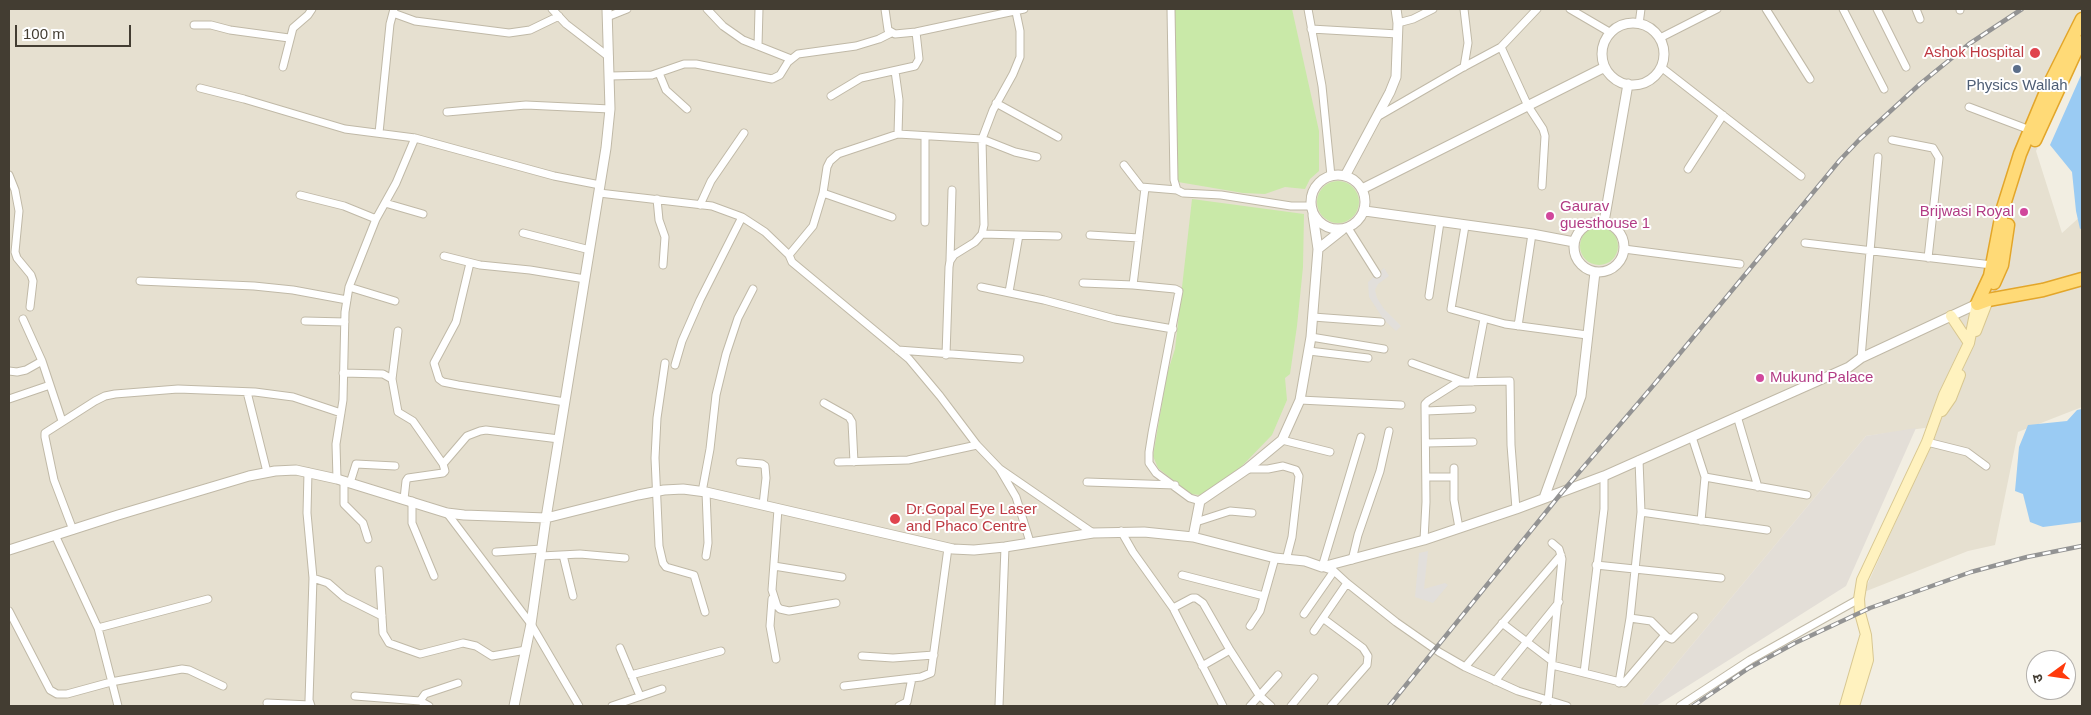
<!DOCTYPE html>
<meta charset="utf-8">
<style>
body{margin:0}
#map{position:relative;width:2091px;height:715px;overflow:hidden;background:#f2eee2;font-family:Arial,"Noto Sans Devanagari",sans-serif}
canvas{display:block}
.frame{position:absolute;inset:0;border:10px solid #433d32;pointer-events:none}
.north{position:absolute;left:2026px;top:650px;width:50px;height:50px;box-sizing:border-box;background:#fff;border:1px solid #b4b1ad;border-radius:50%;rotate:256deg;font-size:14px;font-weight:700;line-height:20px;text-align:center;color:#433d32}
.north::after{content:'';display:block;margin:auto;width:18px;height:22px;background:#ff3a0c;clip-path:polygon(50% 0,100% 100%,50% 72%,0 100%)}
.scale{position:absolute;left:15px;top:25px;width:116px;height:22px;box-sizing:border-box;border:2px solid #433d32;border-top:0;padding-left:6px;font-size:15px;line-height:18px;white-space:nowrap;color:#433d32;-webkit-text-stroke:4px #fff;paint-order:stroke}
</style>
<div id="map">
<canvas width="2091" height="715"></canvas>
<div class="frame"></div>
<div class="north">उ</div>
<div class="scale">100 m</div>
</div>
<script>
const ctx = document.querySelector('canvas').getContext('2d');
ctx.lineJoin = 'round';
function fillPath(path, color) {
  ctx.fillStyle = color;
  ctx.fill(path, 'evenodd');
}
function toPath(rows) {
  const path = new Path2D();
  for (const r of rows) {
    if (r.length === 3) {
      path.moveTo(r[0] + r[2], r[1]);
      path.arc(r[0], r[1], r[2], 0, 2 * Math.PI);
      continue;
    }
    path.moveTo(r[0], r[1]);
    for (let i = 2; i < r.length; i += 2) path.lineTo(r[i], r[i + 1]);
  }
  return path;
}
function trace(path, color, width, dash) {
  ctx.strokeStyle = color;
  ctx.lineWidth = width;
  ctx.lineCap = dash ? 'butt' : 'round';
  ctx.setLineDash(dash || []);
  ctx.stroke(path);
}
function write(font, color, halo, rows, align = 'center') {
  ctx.font = font + ' Arial,sans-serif';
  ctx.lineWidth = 4;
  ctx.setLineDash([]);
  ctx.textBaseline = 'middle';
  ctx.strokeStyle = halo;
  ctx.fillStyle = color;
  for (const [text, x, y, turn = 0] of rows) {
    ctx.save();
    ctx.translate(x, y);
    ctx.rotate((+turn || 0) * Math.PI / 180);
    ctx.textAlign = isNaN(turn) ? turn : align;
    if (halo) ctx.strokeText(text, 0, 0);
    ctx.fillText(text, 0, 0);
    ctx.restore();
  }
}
fillPath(toPath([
 [9,9,2082,9,2082,42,2036,151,2062,233,2082,215,2082,407,2018,432,1995,545,1968,551,1864,592,1939,426,1866,436,1641,706,9,706]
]), '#e6e0d0');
fillPath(toPath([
 [1916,428,1846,586,1656,706,1641,706,1866,436]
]), '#e3ded7');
fillPath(toPath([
 [1173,9,1292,9,1319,131,1319,171,1310,179,1305,189,1285,187,1265,194,1243,193,1178,182],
 [1338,202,21],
 [1192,199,1304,214,1303,267,1297,326,1290,374,1285,378,1287,400,1272,435,1241,467,1200,495,1190,494,1158,468,1153,456,1167,374,1175,349],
 [1599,246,19]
]), '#c9e9a8');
fillPath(toPath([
 [1384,268,1389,276,1378,284,1375,290,1377,298,1384,309,1401,326,1396,331,1384,320,1369,297,1368,282],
 [1428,551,1424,589,1445,583,1448,585,1433,603,1415,597,1419,553]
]), '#e2dfdb');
fillPath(toPath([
 [2082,73,2082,228,2080,229,2076,211,2072,172,2050,145],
 [2082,409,2082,522,2043,527,2030,522,2023,494,2015,491,2019,447,2028,425,2067,421,2077,410]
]), '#9acbf3');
const minor = toPath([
 [552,9,566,24,609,57],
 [707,9,723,26,743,40,791,59],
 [885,9,888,30,895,34,916,32,1024,9],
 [1171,9,1174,180,1177,190,1183,193,1221,195,1291,206,1311,206],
 [1308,9,1322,86,1331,176],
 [1464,9,1468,43,1464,67],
 [1570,9,1611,33],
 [1766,9,1810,79],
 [1843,9,1884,89],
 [1877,9,1906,67],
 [1916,9,1920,19],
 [1960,9,1960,10],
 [393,13,415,21,509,33,530,30,559,16],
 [607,17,627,9],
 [1398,23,1413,19,1433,9],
 [1639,24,1641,9],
 [194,25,211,25,230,30,289,38],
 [1311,29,1398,34],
 [1660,38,1717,9],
 [758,46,759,9],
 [1501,47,1528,106,1543,129,1545,136,1542,186],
 [283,67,293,28,308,15,312,9],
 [1661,67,1801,176],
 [895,71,899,100,898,134],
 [659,73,666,90,687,109],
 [610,76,652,75,684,64,696,64,772,79,780,75,788,62,798,54,856,46,879,39,891,33],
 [200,88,244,99,345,129,415,138,554,176,600,185],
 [831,96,861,78,915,66,919,59,916,32],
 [996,103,1058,137],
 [1969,107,2030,130],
 [447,112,526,105,610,109],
 [1377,117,1460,69,1501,47,1537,9],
 [379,133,390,24,394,9],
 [925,136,925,222],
 [1892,140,1933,148,1939,158,1928,258],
 [1124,165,1141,187,1177,190],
 [1688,169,1723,115],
 [9,175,15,190,19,211,15,252,17,258,31,275,33,281,30,307],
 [599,193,712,206,742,217,765,232,789,255,792,262,909,359,940,396,977,445,999,468,1016,497,1030,542],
 [823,193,892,217],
 [300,195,344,206,376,219],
 [657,199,659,220,665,237,663,265],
 [385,203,423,214],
 [700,205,711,181,744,133],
 [1465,226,1451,309,1505,324,1587,335],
 [1348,228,1377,274],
 [523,233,590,250],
 [982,234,1058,236],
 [1090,235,1139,238],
 [1805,243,1992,265],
 [1624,249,1740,264],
 [789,255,813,226,823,193,827,167,830,161,838,154,898,134,982,139,1015,152,1037,157],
 [444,256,480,265,530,270,585,279],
 [950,260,952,190],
 [470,263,456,322,434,363,439,379,443,382,458,385,565,402],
 [140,281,254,286,293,290,347,300],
 [1083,283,1133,285,1175,289,1179,291,1152,433,1149,452,1149,463,1156,473,1190,498,1200,501],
 [1133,285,1145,188],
 [349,287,395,301],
 [981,287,1044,300,1115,319,1173,329],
 [1009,292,1019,235],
 [1429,296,1440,222],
 [1313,317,1381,322],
 [23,319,42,361,62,421],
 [305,321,345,322],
 [1518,326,1532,234],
 [1311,337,1384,349],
 [898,350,1020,359],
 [1309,351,1368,358],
 [946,355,949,267,950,261,954,255,975,242,982,234,984,225,982,139,993,110,1013,74,1020,57,1020,31,1016,12],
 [1861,358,1878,157],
 [665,363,657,418,655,458,659,546,663,563,666,567,694,575,705,612],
 [1412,363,1465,382],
 [675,365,682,341,700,300,742,217],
 [9,371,17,372,26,370,42,361],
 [343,373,383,374,392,379,398,412,413,421,443,464,445,471,443,473,408,478,406,481,404,499],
 [392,379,398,331],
 [1472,382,1484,319],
 [247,392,267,472],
 [9,399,50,385],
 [1300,400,1401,405],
 [824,403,849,417,852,422,854,462],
 [1426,411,1472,409],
 [1737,416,1758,487],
 [1361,437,1322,567,1334,571,1347,583,1396,622,1439,652,1465,667,1518,691,1567,706],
 [1692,437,1705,477,1701,521],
 [1282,440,1330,452],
 [1927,442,1967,452,1986,466],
 [1426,443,1473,442],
 [740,462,762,464,765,466,766,478,763,505],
 [838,462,908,460,977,445],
 [443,464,467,436,480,431,486,430,559,439],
 [1000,469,1093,533],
 [1247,469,1268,469,1283,466,1296,470,1299,476,1292,537,1286,560],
 [308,472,307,513,313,578,309,700,311,706],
 [1426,477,1454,477,1454,468],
 [1454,477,1454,500,1459,528],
 [1705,477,1807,495],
 [337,479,336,444,343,400,345,312,349,287,376,219,396,183,415,138],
 [344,481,344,504,363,523,368,539],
 [1087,482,1175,485],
 [350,483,356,464,395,466],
 [702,492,710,449,716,395,726,354,738,318,753,289],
 [706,492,708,543,706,556],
 [412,501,412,523,434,576],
 [778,509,772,590,777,606,780,609,789,611,836,603],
 [1641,512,1767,530],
 [447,513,531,624,579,706],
 [1196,522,1230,511,1252,513],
 [73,530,54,480,45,437,45,433,95,401,105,396,115,394,178,389,255,392,293,397,341,413],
 [1121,531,1133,552,1173,608,1223,706],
 [55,535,98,628,118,706],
 [1424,540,1426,502,1425,404,1428,401,1458,382,1510,381,1511,445,1516,509],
 [496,552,542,549],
 [563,555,573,596],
 [541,556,580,554,625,558],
 [1352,560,1358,535,1380,471,1389,431],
 [1596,565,1721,578],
 [774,566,842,577],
 [379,570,383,633,389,643,420,654,463,643,476,646,492,656,526,650],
 [1182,575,1264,596],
 [313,578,328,583,344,597,382,616],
 [772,599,770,626,776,659],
 [1173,608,1192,598,1196,598,1203,603,1230,650,1259,695,1271,706],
 [9,611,50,690,57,694,67,694,111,682,182,669,189,670,223,686],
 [1304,614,1334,571],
 [1630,618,1651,621,1667,637,1672,639,1694,617],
 [1324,619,1363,648,1368,656,1367,665,1331,706],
 [1502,623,1552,661],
 [1250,626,1260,611,1275,558],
 [98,628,208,599],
 [1314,631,1347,583],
 [620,648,640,696],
 [862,656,893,658,934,655],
 [1552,665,1624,683,1665,635],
 [1202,666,1230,650],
 [1465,667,1561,555],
 [1584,673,1604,509,1604,476],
 [631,675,721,651],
 [1495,681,1559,602],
 [1619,683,1630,618,1641,512,1639,460],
 [844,686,921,677,931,673,948,548],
 [355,696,420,701,429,706],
 [420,701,425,694,458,683],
 [267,703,310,705],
 [612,706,662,689],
 [899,706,907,702,912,678],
 [999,706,1005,547],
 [1250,706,1278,675],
 [1291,706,1314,678],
 [1544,706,1548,701,1562,559,1559,549,1552,543],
 [1680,706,1750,660,1859,599]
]);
const tertiary = toPath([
 [1633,54,31],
 [1338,202,27],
 [1345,176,1390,92,1396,77,1398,23,1396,9],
 [1362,189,1605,67],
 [1365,211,1532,234,1574,242],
 [1599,247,25],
 [1604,222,1628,84],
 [1318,249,1342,230],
 [1544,498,1581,396,1595,272],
 [1193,537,1200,501,1247,469,1282,440,1300,400,1311,337,1318,249,1313,215],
 [9,550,118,515,249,476,275,471,296,470,337,479,447,513,464,515,546,518,638,495,664,490,683,489,706,492,953,549,974,550,1005,547,1093,533,1144,532,1193,537,1275,558,1305,561,1322,567,1424,540,1516,509,1604,476,1849,367,1861,358,1977,304],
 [514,706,531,624,546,518,606,148,610,109,607,9]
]);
const secondary = toPath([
 [1951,316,1969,343],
 [1976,331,1988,300],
 [1942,411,1951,398,1960,375],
 [1845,706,1865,637],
 [1854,706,1868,660,1866,635,1860,613,1859,599,1862,580,1927,442,1944,395,1969,343,1977,304]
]);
const trunk = toPath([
 [2035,140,2080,42],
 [1994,283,2002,265,2008,225],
 [1977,304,1990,276,2003,208,2020,154,2048,87,2082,19],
 [1977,304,1988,300,2043,290,2082,279]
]);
trace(minor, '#c0b9a7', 9);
trace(tertiary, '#c0b9a7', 11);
trace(secondary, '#d8c791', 12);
trace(trunk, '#e3a62a', 15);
trace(minor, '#fff', 7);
trace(tertiary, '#fff', 9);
trace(secondary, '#fff2bf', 10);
trace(trunk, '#ffda77', 12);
const rail = toPath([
 [1389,706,1563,491,1652,387,1840,160,1860,139,1920,84,1969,44,2022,9],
 [1693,706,1749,668,1795,643,1870,608,1971,572,2027,557,2082,546]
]);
trace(rail, '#939393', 4.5);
trace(rail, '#fff', 2.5, [8]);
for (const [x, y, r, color] of [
 [2035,53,6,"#e0444e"],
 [2017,69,5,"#5c6f8a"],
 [2024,212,5,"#d1479c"],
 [1550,216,5,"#d1479c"],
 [1760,378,5,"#d1479c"],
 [895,519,6,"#e0444e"]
]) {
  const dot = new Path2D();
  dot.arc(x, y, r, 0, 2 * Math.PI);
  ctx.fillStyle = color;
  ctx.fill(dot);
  trace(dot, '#fff', 2);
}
write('15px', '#be3a42', '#fff', [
 ["Ashok Hospital",2024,53],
 ["Dr.Gopal Eye Laser",906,510,"left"],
 ["and Phaco Centre",906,527,"left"]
], 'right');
write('15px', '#4e5e75', '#fff', [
 ["Physics Wallah",2017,86]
]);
write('15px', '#b23c85', '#fff', [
 ["Gaurav",1560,207],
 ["guesthouse 1",1560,224],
 ["Brijwasi Royal",2014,212,"right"],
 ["Mukund Palace",1770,378]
], 'left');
</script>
